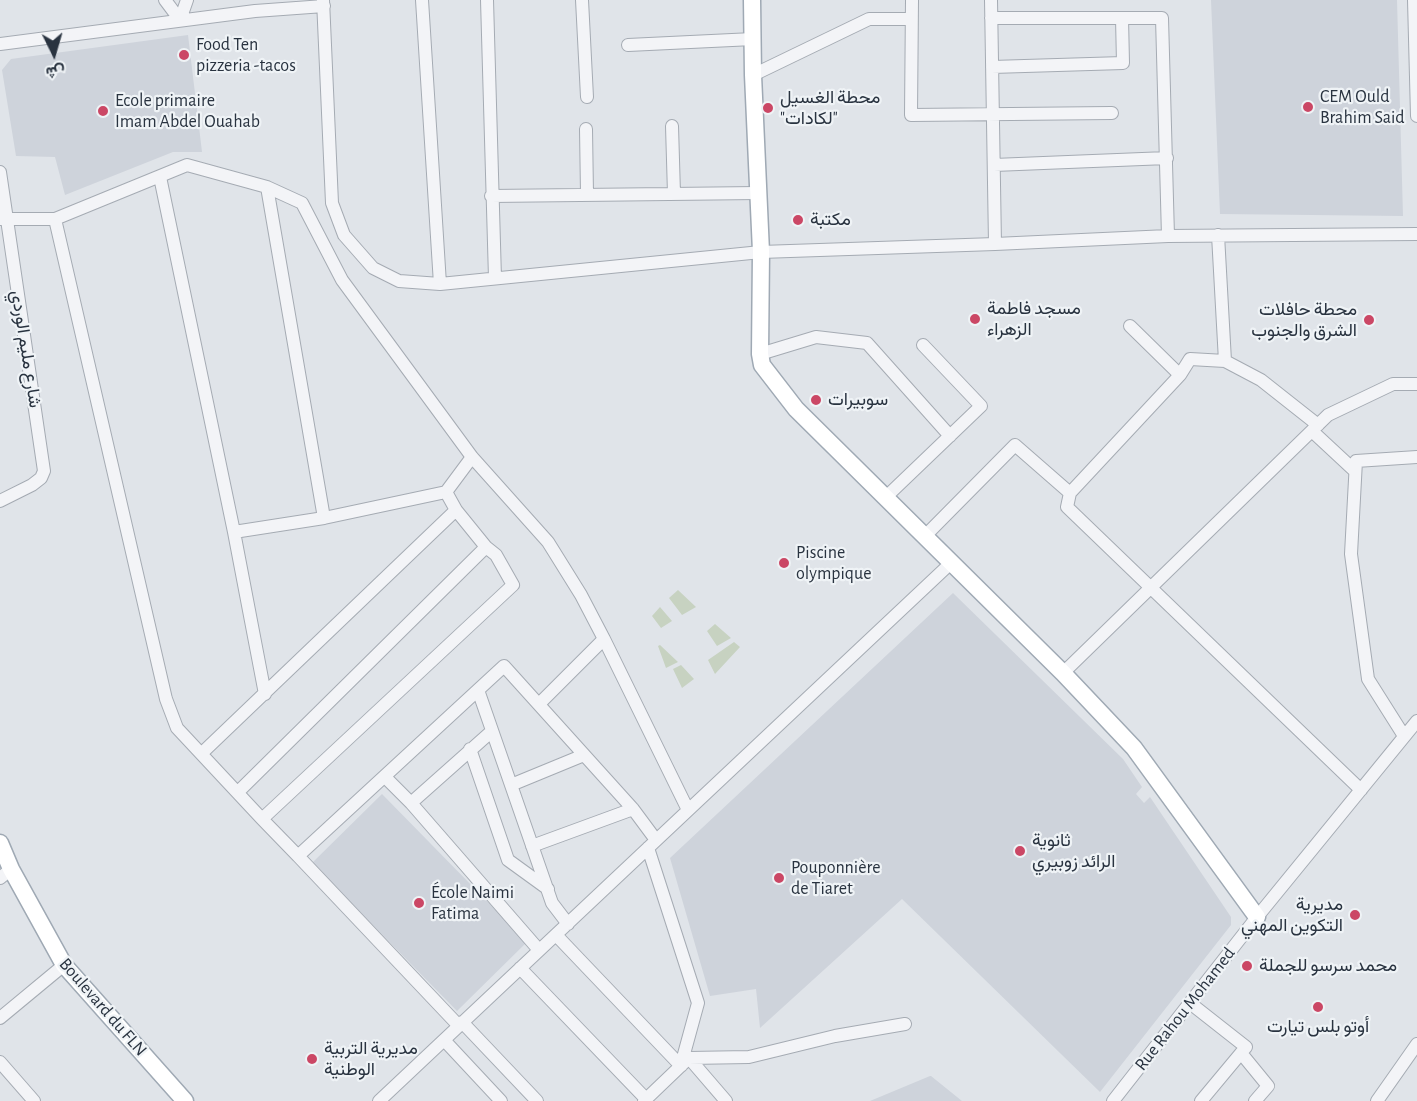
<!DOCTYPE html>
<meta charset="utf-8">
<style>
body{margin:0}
#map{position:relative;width:1417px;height:1101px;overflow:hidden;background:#e0e4e9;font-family:"Alegreya Sans",Vazirmatn,sans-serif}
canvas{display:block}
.north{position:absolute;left:24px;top:24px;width:60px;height:60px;-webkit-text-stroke:4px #eff3f6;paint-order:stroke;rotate:175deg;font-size:16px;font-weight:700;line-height:24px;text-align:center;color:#293340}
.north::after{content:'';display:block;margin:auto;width:21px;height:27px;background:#293340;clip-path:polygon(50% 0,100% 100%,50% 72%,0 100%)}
</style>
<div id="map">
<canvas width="1417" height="1101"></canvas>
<div class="north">ش</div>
</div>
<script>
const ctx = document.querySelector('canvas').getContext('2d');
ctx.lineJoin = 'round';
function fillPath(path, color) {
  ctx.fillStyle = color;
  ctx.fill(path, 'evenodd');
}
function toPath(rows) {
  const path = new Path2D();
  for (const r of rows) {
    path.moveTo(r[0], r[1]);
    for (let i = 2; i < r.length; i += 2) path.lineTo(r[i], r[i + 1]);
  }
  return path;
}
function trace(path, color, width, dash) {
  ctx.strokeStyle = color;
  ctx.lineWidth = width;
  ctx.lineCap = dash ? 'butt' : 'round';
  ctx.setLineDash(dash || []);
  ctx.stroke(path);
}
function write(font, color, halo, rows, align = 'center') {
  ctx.font = font + ' "Alegreya Sans",Vazirmatn,sans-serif';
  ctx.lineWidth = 4.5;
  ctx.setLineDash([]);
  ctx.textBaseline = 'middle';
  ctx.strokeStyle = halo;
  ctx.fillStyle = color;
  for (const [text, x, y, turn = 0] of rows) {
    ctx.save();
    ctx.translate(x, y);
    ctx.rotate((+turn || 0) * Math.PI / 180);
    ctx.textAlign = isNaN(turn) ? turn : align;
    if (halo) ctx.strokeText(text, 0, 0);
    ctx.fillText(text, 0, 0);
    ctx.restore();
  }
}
fillPath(toPath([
 [1211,0,1397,0,1403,216,1220,214],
 [188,35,202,152,173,152,65,195,55,157,16,156,2,70,11,59],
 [953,593,1123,759,1142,787,1136,794,1144,803,1150,797,1231,917,1231,925,1100,1092,902,899,760,1028,756,989,710,996,670,858],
 [382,794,527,942,457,1011,312,863],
 [931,1076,962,1101,870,1101,930,1076]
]), '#ced3db');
fillPath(toPath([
 [678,590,696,607,682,615,669,598],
 [660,607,672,621,661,628,652,616],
 [715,624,731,638,717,646,707,631],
 [734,642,740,647,715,674,708,660],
 [660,645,678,662,666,668,658,646],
 [681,665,694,679,682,688,673,669]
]), '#c7d2c1');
const minor = toPath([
 [165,0,180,20],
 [323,0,332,203,344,235,373,268,399,281,440,284,761,252,995,244,1168,236,1417,234],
 [422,0,440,284],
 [487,0,495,278],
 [582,0,587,97],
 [912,0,911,115,1112,113],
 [991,0,995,244],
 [1414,0,1417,116],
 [991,18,1162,18,1168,236],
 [180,20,187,0],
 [0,44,255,11,324,6],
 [628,45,753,39],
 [992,67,1123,63,1122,18],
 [753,75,869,19,911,19],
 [672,126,674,194],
 [586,129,587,194],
 [994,165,1167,158],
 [0,172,44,471,41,478,32,485,0,501],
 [160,177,234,532,265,694],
 [267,187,324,518],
 [491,196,758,193],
 [0,219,55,219,187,165,267,187,302,203,342,280,472,457,548,542,581,595,604,639,688,810],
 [55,219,166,699,177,728,262,819,298,856,504,666,633,809,656,840],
 [1218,235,1225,361],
 [760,354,816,337,867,343,950,436],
 [1180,375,1190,359,1225,361,1261,380,1318,425],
 [1312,431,1355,471],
 [1070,493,1067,507,1361,790],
 [886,497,981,406,923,345],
 [234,532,324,518,446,492],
 [925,536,1015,445,1070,493,1180,375,1130,326],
 [1063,673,1328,415,1393,384,1417,384],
 [478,690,552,903,568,924],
 [539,704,604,639],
 [1404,736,1368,679,1351,554,1356,461,1417,457],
 [470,749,508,860,548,889],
 [202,753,456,510,446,492,472,457],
 [385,777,411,803,492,731],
 [511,785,584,755],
 [238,792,486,547],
 [411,803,539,950],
 [262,819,513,585,496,555,486,547,456,510],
 [532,846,633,809],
 [648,848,698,1003,681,1065],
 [298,856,459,1026],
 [0,878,11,869],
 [556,935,681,1066],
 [520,968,646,1099],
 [1190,1003,1246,1047,1201,1101],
 [0,1018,64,965],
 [462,1022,537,1101],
 [444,1040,501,1101],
 [1241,1053,1268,1086,1255,1101],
 [689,1058,726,1101],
 [0,1062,34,1101],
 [379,1101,952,562],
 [644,1101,689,1058,749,1057,835,1036,905,1024],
 [1113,1101,1257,917,1417,721],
 [1377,1101,1417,1044]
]);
const major = toPath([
 [752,0,753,75,761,252,760,354,762,365,796,409,1063,673,1134,748,1257,917],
 [0,843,11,869,64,965,185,1101]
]);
trace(minor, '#a5abb3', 14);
trace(major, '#9fa9b4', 19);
trace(minor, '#f3f4f7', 12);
trace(major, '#fff', 16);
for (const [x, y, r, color] of [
 [184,55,6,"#cb4765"],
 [1308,107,6,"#cb4765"],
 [768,108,6,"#cb4765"],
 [103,111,6,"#cb4765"],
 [798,220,6,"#cb4765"],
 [975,319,6,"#cb4765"],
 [1369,320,6,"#cb4765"],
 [816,400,6,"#cb4765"],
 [784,563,6,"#cb4765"],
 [1020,851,6,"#cb4765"],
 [779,878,6,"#cb4765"],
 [419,903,6,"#cb4765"],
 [1355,915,6,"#cb4765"],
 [1247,966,6,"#cb4765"],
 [1318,1007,6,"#cb4765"],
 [312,1059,6,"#cb4765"]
]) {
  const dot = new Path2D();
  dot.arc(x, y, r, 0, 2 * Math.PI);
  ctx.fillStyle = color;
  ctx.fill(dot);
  trace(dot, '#eff3f6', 2);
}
write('18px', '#293340', '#eff3f6', [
 ["Food Ten",196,45],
 ["pizzeria -tacos",196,66],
 ["CEM Ould",1320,97],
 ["Brahim Said",1320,118],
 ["محطة الغسيل",780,98],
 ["\"لكادات\"",780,119],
 ["Ecole primaire",115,101],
 ["Imam Abdel Ouahab",115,122],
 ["مكتبة",810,220],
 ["مسجد فاطمة",987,309],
 ["الزهراء",987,330],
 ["محطة حافلات",1357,310,"right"],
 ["الشرق والجنوب",1357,331,"right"],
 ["سوبيرات",828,400],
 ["Piscine",796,553],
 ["olympique",796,574],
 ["ثانوية",1032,841],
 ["الرائد زوبيري",1032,862],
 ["Pouponnière",791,868],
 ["de Tiaret",791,889],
 ["École Naimi",431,893],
 ["Fatima",431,914],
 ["مديرية",1343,905,"right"],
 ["التكوين المهني",1343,926,"right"],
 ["محمد سرسو للجملة",1259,966],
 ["أوتو بلس تيارت",1318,1027,"center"],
 ["مديرية التربية",324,1049],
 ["الوطنية",324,1070]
], 'left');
write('18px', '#293340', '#eff3f6', [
 ["شارع مليم الوردي",26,349,81],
 ["Boulevard du FLN",103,1007,49],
 ["Rue Rahou Mohamed",1185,1009,-52]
]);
</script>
